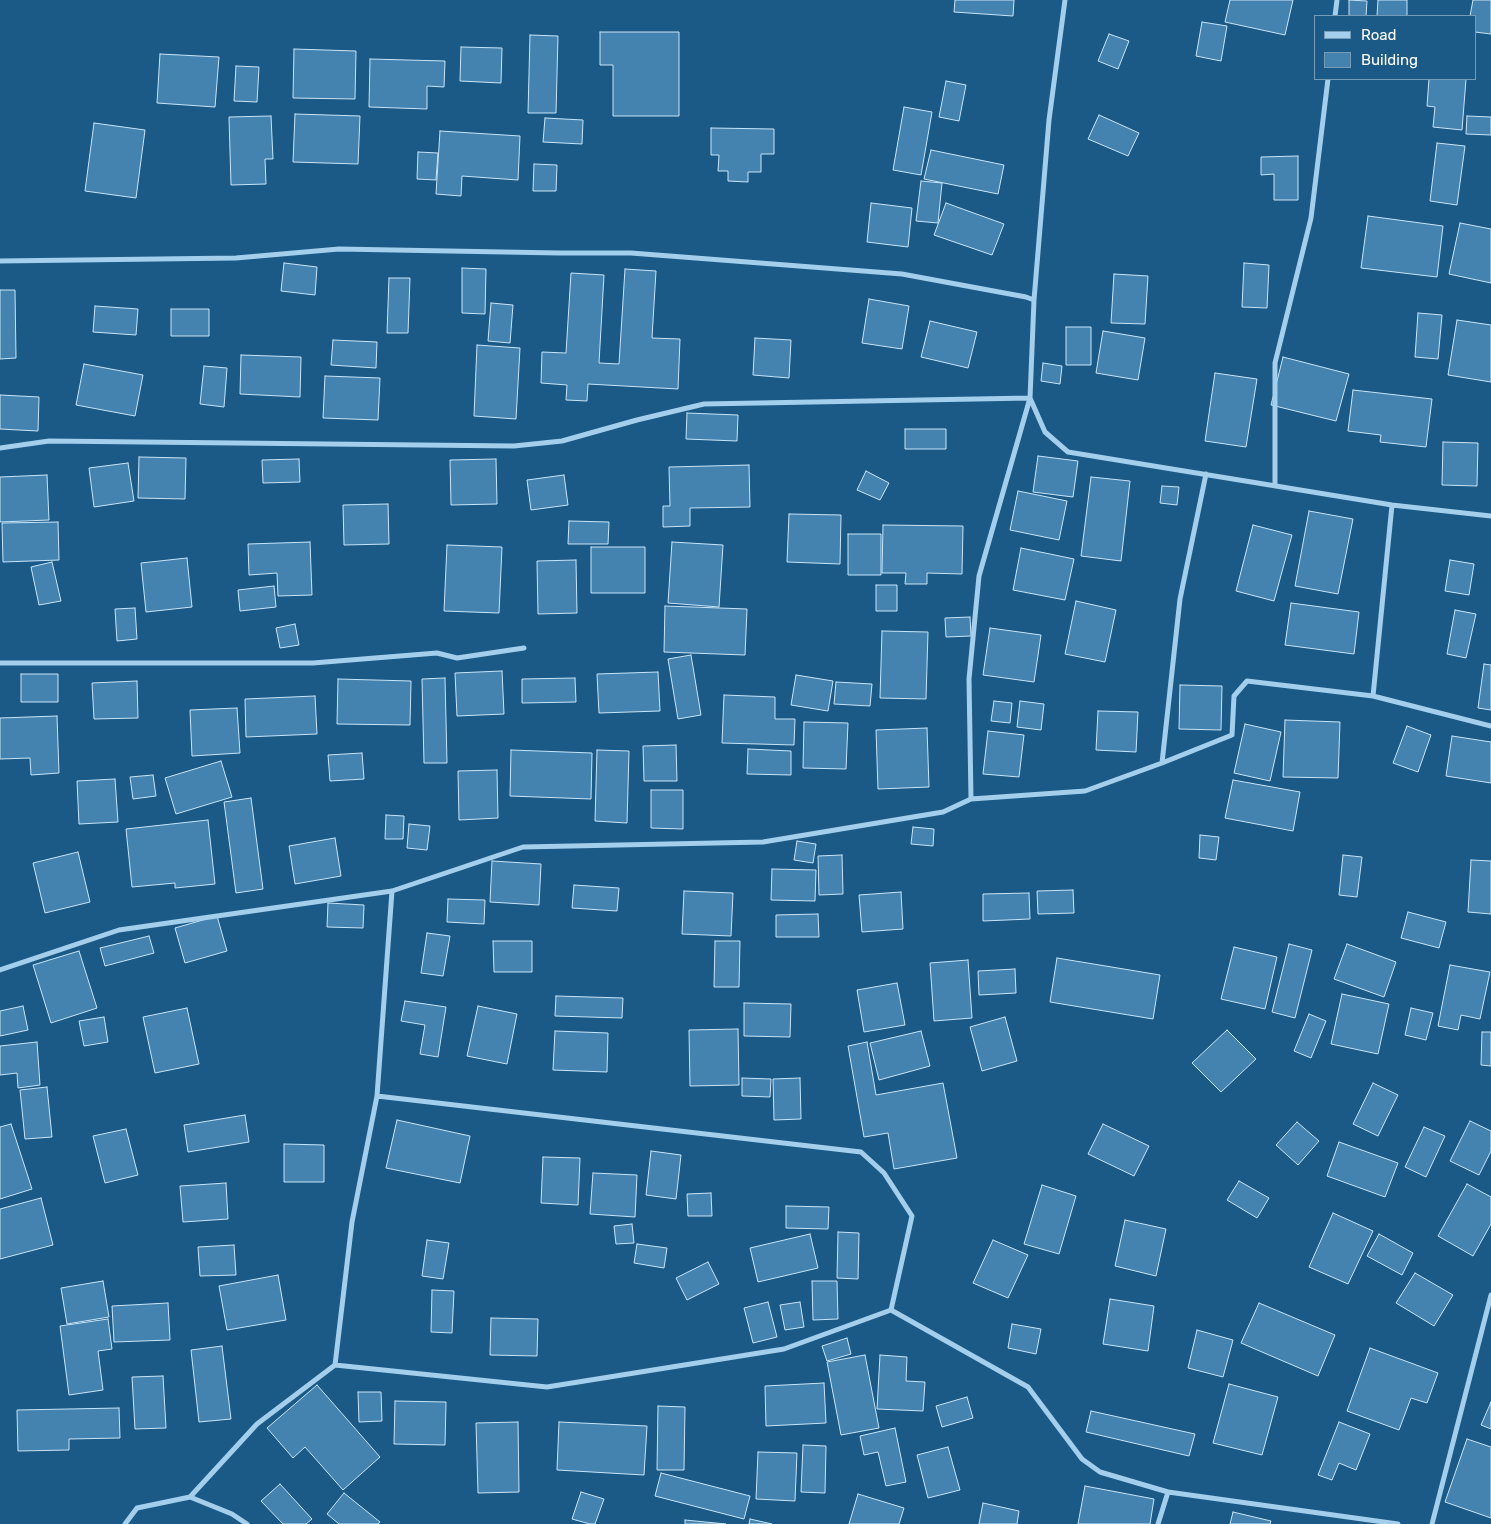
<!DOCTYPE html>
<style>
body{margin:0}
#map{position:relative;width:1491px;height:1524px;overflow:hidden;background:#1b5986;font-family:Rubik,sans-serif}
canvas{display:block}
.legend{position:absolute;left:1314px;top:15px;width:162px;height:65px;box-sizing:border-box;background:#1b5986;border:1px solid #769bb6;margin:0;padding:6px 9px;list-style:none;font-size:15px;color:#fff}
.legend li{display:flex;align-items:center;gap:10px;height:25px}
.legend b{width:25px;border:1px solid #769bb6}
</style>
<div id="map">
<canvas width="1491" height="1524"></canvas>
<ul class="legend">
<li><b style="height:6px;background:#a3ceec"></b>Road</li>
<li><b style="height:14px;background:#4483b0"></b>Building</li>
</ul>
</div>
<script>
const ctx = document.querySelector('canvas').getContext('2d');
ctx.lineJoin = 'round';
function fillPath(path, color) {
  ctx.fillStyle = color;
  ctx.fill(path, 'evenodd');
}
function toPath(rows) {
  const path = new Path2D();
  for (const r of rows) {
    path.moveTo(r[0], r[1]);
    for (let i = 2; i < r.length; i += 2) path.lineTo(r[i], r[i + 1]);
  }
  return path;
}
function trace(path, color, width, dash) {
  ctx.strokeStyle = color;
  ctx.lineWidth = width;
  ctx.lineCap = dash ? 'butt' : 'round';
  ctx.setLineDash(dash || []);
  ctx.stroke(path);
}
const building = toPath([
 [955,0,1014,0,1013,16,954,12,955,0],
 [1230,0,1293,0,1285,35,1225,22,1230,0],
 [1349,0,1367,1,1366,16,1349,16,1349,0],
 [1378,0,1407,0,1407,16,1377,16,1378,0],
 [1473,0,1491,0,1491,34,1475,32,1475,16,1470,16,1473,0],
 [1202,22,1227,26,1221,61,1196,56,1202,22],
 [600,32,679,32,679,116,613,116,613,65,600,65,600,32],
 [1109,34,1129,41,1118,69,1098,61,1109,34],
 [530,35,558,36,556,113,528,113,530,35],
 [461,47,502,48,501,83,460,81,461,47],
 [294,49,356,51,355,99,293,98,294,49],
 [160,54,219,57,215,107,157,103,160,54],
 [370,59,445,61,444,87,427,86,427,109,369,107,370,59],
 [236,66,259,67,257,102,234,101,236,66],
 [1429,79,1466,79,1462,130,1433,127,1435,107,1427,106,1429,79],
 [946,81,966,85,959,121,939,117,946,81],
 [904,107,932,112,921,175,893,170,904,107],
 [295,114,360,116,358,164,293,162,295,114],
 [1099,115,1139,133,1128,156,1088,139,1099,115],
 [271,116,273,159,265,159,266,184,231,185,229,117,271,116],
 [1467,116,1491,117,1491,135,1466,134,1467,116],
 [545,118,583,120,582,144,543,142,545,118],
 [94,123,145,130,136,198,85,191,94,123],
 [711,128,774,129,774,154,761,154,761,172,748,172,748,182,728,181,728,171,718,171,719,155,711,155,711,128],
 [440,131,520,136,518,180,462,176,461,196,436,194,440,131],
 [1437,143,1465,146,1457,205,1430,201,1437,143],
 [931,150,1004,165,998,194,924,179,931,150],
 [418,152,438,153,436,180,417,179,418,152],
 [1298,156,1298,200,1274,200,1274,174,1261,175,1261,157,1298,156],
 [534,164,557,165,556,191,533,191,534,164],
 [921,181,942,183,938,223,916,221,921,181],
 [871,203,912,208,908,247,867,242,871,203],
 [946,203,1004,224,992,255,934,235,946,203],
 [1368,216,1443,226,1437,277,1361,268,1368,216],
 [1460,223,1491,229,1491,283,1449,274,1460,223],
 [284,263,317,267,315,295,281,291,284,263],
 [1244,263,1269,265,1267,308,1242,307,1244,263],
 [462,268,486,269,485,314,462,313,462,268],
 [625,269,656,271,652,338,680,339,678,389,588,384,587,401,566,400,567,385,541,383,542,352,566,353,571,273,604,275,599,363,619,364,625,269],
 [1114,274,1148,276,1145,324,1111,323,1114,274],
 [389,278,410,278,408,333,387,333,389,278],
 [0,290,15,290,16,358,0,359,0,290],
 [869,299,909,306,902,349,862,343,869,299],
 [491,303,513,305,510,343,488,341,491,303],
 [95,306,138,309,136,335,93,332,95,306],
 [171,309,209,309,209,336,171,336,171,309],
 [1418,313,1442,315,1438,359,1415,357,1418,313],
 [1457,320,1491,325,1491,382,1448,375,1457,320],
 [930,321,977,332,968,368,921,357,930,321],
 [1066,327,1091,327,1091,365,1066,365,1066,327],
 [1103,331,1145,338,1138,380,1096,373,1103,331],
 [755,338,791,340,789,378,753,375,755,338],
 [333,340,377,342,376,368,331,365,333,340],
 [477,345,520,348,516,419,474,416,477,345],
 [241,355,301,357,300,397,240,394,241,355],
 [1283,357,1349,374,1336,421,1271,405,1283,357],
 [1043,363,1062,366,1060,384,1041,381,1043,363],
 [84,364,143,375,135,416,76,405,84,364],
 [204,366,227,368,224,407,200,404,204,366],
 [1215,373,1257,379,1246,447,1205,441,1215,373],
 [325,376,380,378,378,420,323,418,325,376],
 [1353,390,1432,399,1426,447,1380,442,1381,435,1348,431,1353,390],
 [0,395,39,397,38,431,0,429,0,395],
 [687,413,738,415,737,441,686,439,687,413],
 [905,429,946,429,946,449,905,449,905,429],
 [1443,442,1478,443,1477,486,1442,485,1443,442],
 [1038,456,1078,461,1073,497,1033,492,1038,456],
 [139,457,186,458,185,499,138,498,139,457],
 [299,459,300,482,263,483,262,460,299,459],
 [496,459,497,504,451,505,450,460,496,459],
 [128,463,134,501,94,507,89,468,128,463],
 [749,465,750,507,690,508,690,526,663,527,663,506,670,506,669,467,749,465],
 [866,471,889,483,880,500,857,490,866,471],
 [47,475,49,520,0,522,0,477,47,475],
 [564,475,568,505,531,510,527,480,564,475],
 [1091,477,1130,481,1121,561,1081,556,1091,477],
 [1162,486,1179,487,1177,505,1160,503,1162,486],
 [1018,491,1067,501,1059,540,1010,530,1018,491],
 [388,504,389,544,344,545,343,505,388,504],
 [1309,511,1353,519,1338,594,1295,586,1309,511],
 [789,514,841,515,840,564,787,562,789,514],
 [569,521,609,522,608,544,568,544,569,521],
 [58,522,59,560,3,562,2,523,58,522],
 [883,525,963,526,962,574,927,573,927,584,905,584,906,573,882,573,883,525],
 [1253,525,1292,535,1274,601,1236,591,1253,525],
 [848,534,881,534,881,575,848,575,848,534],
 [310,542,312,595,278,596,277,573,249,575,248,544,310,542],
 [672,542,723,545,719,607,668,603,672,542],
 [447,545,502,547,499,613,444,611,447,545],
 [591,547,645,547,645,593,591,593,591,547],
 [1021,548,1074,559,1065,600,1013,590,1021,548],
 [187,558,192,607,146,612,141,563,187,558],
 [576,560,577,613,538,614,537,561,576,560],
 [1450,560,1474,564,1469,595,1445,591,1450,560],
 [52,562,61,601,39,605,31,567,52,562],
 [876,585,897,585,897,611,876,611,876,585],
 [274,586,276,607,240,611,238,590,274,586],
 [1076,601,1116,610,1105,662,1065,654,1076,601],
 [1291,603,1359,612,1354,654,1285,645,1291,603],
 [665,606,747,609,745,655,664,652,665,606],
 [135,608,137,639,117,641,115,609,135,608],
 [1455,610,1476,614,1466,658,1447,654,1455,610],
 [970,617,971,636,946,637,945,618,970,617],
 [295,624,299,645,280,648,276,628,295,624],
 [990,628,1041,635,1034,682,983,675,990,628],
 [882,631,928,632,926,699,880,698,882,631],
 [691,655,701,715,678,719,668,659,691,655],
 [1484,664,1491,665,1491,710,1478,708,1484,664],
 [502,671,504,714,457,716,455,673,502,671],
 [658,672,660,711,599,713,597,674,658,672],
 [21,674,58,674,58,702,21,702,21,674],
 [796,675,833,681,828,711,791,705,796,675],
 [445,678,447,763,424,763,422,679,445,678],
 [575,678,576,702,522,703,522,679,575,678],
 [338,679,411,681,410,725,337,724,338,679],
 [137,681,138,718,94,719,92,683,137,681],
 [836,682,872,684,870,706,834,704,836,682],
 [1180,685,1222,686,1221,730,1179,729,1180,685],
 [724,695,775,697,775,719,795,719,794,745,722,743,724,695],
 [315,696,317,734,246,737,245,699,315,696],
 [994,701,1012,703,1010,723,991,721,994,701],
 [1020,701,1044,704,1041,730,1017,727,1020,701],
 [237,708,240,753,192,756,190,710,237,708],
 [1098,711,1138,712,1136,752,1096,750,1098,711],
 [57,716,59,773,31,775,30,758,0,759,0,718,57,716],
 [1285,720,1340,722,1338,778,1283,777,1285,720],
 [804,722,848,723,846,769,803,768,804,722],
 [1245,724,1281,732,1270,781,1234,773,1245,724],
 [1407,726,1431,735,1418,772,1393,763,1407,726],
 [927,728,929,787,878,789,876,730,927,728],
 [988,731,1024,735,1019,777,983,774,988,731],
 [1452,736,1491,742,1491,783,1446,776,1452,736],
 [676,745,677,781,644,781,643,746,676,745],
 [748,749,791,751,791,775,747,774,748,749],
 [511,750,592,753,591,799,510,796,511,750],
 [597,750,629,751,627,823,595,821,597,750],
 [362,753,364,779,330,781,328,755,362,753],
 [221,761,232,797,176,814,165,778,221,761],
 [497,770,498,818,459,820,458,771,497,770],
 [153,775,156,796,133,799,130,777,153,775],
 [115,779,118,822,79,824,77,781,115,779],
 [1233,780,1300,792,1293,831,1225,818,1233,780],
 [651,790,683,790,683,829,651,828,651,790],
 [251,798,263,889,236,893,224,802,251,798],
 [386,815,404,816,403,839,385,839,386,815],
 [208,820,215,884,175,888,175,883,132,887,126,829,208,820],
 [409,824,430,826,427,850,407,848,409,824],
 [913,827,934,829,933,846,911,844,913,827],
 [1200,835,1219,837,1216,860,1199,858,1200,835],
 [335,838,341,876,295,884,289,846,335,838],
 [797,841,816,844,813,863,794,860,797,841],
 [78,852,90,902,45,913,33,863,78,852],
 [842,855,843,894,819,895,818,856,842,855],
 [1343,855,1362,857,1357,897,1339,895,1343,855],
 [1471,860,1491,861,1491,914,1468,912,1471,860],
 [492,861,541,864,539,905,490,902,492,861],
 [772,869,816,870,815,901,771,900,772,869],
 [574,885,619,888,617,911,572,908,574,885],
 [1073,890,1074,913,1038,914,1037,891,1073,890],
 [684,891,733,893,731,936,682,934,684,891],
 [901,892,903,929,862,932,859,895,901,892],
 [1029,893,1030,919,983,921,983,894,1029,893],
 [448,899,485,900,484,924,447,922,448,899],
 [328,903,364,905,363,928,327,927,328,903],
 [1408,912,1446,922,1439,948,1401,938,1408,912],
 [818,914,819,937,776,937,776,915,818,914],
 [217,916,227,951,185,963,175,928,217,916],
 [427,933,450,936,443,976,421,973,427,933],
 [149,936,154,953,105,966,100,948,149,936],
 [493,941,532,941,532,972,494,972,493,941],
 [715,941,740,941,739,987,714,987,715,941],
 [1289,944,1312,950,1295,1018,1272,1012,1289,944],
 [1347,944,1396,962,1384,997,1334,979,1347,944],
 [1234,947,1277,957,1265,1009,1221,999,1234,947],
 [79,951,97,1008,51,1023,33,965,79,951],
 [1057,958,1160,975,1153,1019,1050,1002,1057,958],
 [968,960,972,1018,934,1021,930,963,968,960],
 [1450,965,1490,972,1480,1019,1461,1015,1458,1030,1438,1026,1450,965],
 [1015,969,1016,993,979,995,978,971,1015,969],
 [897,983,905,1025,864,1032,857,990,897,983],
 [1342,994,1389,1004,1378,1054,1331,1044,1342,994],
 [556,996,623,998,622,1018,555,1016,556,996],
 [405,1001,446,1007,438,1057,420,1054,425,1025,401,1021,405,1001],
 [744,1003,791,1004,790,1037,744,1036,744,1003],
 [23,1006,28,1030,0,1036,0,1011,23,1006],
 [478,1006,517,1014,507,1064,467,1056,478,1006],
 [187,1008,199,1064,155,1073,143,1017,187,1008],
 [1411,1008,1433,1013,1426,1040,1405,1035,1411,1008],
 [1309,1014,1326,1021,1311,1058,1294,1051,1309,1014],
 [104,1017,108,1042,84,1046,79,1021,104,1017],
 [1005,1017,1017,1061,982,1071,970,1027,1005,1017],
 [738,1029,739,1085,690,1086,689,1030,738,1029],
 [1227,1030,1256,1059,1221,1092,1192,1063,1227,1030],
 [555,1031,608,1033,607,1072,553,1070,555,1031],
 [921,1031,930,1066,879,1080,870,1043,921,1031],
 [1482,1032,1491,1032,1491,1066,1481,1065,1482,1032],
 [37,1042,40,1085,18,1088,17,1073,0,1075,0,1046,37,1042],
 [867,1042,876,1095,943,1083,957,1158,894,1169,888,1133,864,1137,848,1046,867,1042],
 [742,1078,771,1079,770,1097,742,1096,742,1078],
 [800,1078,801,1119,774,1120,773,1079,800,1078],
 [1373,1083,1398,1095,1378,1136,1353,1124,1373,1083],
 [47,1087,52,1137,25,1139,20,1090,47,1087],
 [245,1115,249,1142,188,1152,184,1125,245,1115],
 [397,1120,470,1136,460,1183,386,1168,397,1120],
 [1470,1121,1491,1131,1491,1151,1479,1175,1450,1161,1470,1121],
 [1297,1122,1319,1141,1298,1165,1276,1145,1297,1122],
 [11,1124,32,1189,0,1199,0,1127,11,1124],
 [1103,1124,1149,1146,1134,1176,1088,1154,1103,1124],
 [1424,1127,1445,1136,1426,1177,1405,1167,1424,1127],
 [126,1129,138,1175,105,1183,93,1136,126,1129],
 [1339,1142,1398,1163,1385,1197,1327,1176,1339,1142],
 [284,1144,324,1145,324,1182,284,1182,284,1144],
 [651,1151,681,1155,676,1199,646,1195,651,1151],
 [543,1157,580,1158,578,1205,541,1203,543,1157],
 [593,1173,637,1175,635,1217,590,1214,593,1173],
 [1239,1181,1269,1198,1257,1218,1227,1200,1239,1181],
 [226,1183,228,1219,183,1222,180,1186,226,1183],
 [1467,1184,1491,1197,1491,1224,1473,1256,1438,1236,1467,1184],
 [1042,1185,1076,1196,1059,1254,1024,1244,1042,1185],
 [711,1193,712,1216,688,1216,687,1194,711,1193],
 [41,1198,53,1245,0,1259,0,1209,41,1198],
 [786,1206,829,1207,828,1229,786,1228,786,1206],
 [1333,1213,1373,1231,1348,1284,1309,1267,1333,1213],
 [1125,1220,1166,1229,1156,1276,1115,1266,1125,1220],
 [632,1224,634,1243,616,1244,614,1226,632,1224],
 [838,1232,859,1233,858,1279,837,1278,838,1232],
 [810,1234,818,1268,758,1282,750,1248,810,1234],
 [1379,1234,1413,1253,1402,1275,1367,1256,1379,1234],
 [427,1240,449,1243,443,1279,422,1276,427,1240],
 [993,1240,1028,1255,1008,1298,973,1283,993,1240],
 [637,1244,667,1248,664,1268,634,1263,637,1244],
 [234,1245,236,1275,200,1276,198,1247,234,1245],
 [708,1262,719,1284,687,1300,676,1278,708,1262],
 [1415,1273,1453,1295,1434,1326,1396,1303,1415,1273],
 [278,1275,286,1320,227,1330,219,1286,278,1275],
 [103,1281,109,1317,67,1324,61,1288,103,1281],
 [812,1281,837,1281,838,1319,813,1320,812,1281],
 [432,1290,454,1291,452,1333,431,1332,432,1290],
 [1110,1299,1154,1306,1148,1351,1103,1344,1110,1299],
 [768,1302,777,1337,753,1343,744,1308,768,1302],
 [800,1302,804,1327,785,1330,780,1305,800,1302],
 [168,1303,170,1340,114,1342,112,1306,168,1303],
 [1259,1303,1335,1335,1318,1376,1241,1343,1259,1303],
 [491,1318,538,1319,537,1356,490,1355,491,1318],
 [108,1319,112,1349,98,1351,103,1390,69,1395,60,1326,108,1319],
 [1012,1324,1041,1329,1036,1354,1008,1348,1012,1324],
 [1197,1330,1233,1340,1223,1377,1188,1368,1197,1330],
 [847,1338,851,1354,827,1361,822,1346,847,1338],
 [222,1346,231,1419,199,1422,191,1350,222,1346],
 [1370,1348,1438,1373,1427,1403,1411,1398,1399,1430,1347,1411,1370,1348],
 [865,1355,879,1428,841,1435,827,1362,865,1355],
 [880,1355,907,1357,906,1381,925,1382,923,1411,877,1409,880,1355],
 [163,1376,166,1428,135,1429,132,1377,163,1376],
 [824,1383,826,1423,766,1426,765,1386,824,1383],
 [1229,1384,1278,1397,1262,1455,1213,1443,1229,1384],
 [317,1385,380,1457,343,1490,305,1447,293,1458,267,1428,317,1385],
 [358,1392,381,1392,382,1421,359,1422,358,1392],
 [967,1397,973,1418,942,1427,936,1406,967,1397],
 [395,1401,446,1402,445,1445,394,1444,395,1401],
 [1491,1402,1491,1429,1481,1425,1491,1402],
 [658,1406,685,1407,684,1470,657,1470,658,1406],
 [119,1408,120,1438,69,1439,69,1450,18,1451,17,1410,119,1408],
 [1091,1411,1195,1434,1189,1456,1086,1432,1091,1411],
 [518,1422,519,1492,478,1493,476,1423,518,1422],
 [559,1422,647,1426,644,1475,557,1470,559,1422],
 [1339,1422,1370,1434,1356,1470,1339,1463,1332,1480,1318,1475,1339,1422],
 [895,1428,906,1482,886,1486,878,1452,864,1455,860,1436,895,1428],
 [1467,1439,1491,1447,1491,1518,1445,1502,1467,1439],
 [803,1445,826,1446,825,1493,801,1492,803,1445],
 [948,1447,960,1490,928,1498,917,1455,948,1447],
 [758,1452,797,1453,795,1501,756,1499,758,1452],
 [661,1473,750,1496,744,1519,655,1496,661,1473],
 [280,1484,312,1519,306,1524,283,1524,261,1501,280,1484],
 [1085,1486,1154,1499,1150,1524,1078,1524,1085,1486],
 [581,1492,604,1499,595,1524,590,1524,572,1519,581,1492],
 [344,1493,380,1522,378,1524,339,1524,327,1514,344,1493],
 [858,1494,904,1508,899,1524,849,1524,858,1494],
 [983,1503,1019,1511,1017,1524,979,1524,983,1503],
 [1233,1512,1271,1521,1270,1524,1230,1524,1233,1512],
 [750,1519,772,1524,749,1524,750,1519],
 [685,1520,726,1524,685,1524,685,1520]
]);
fillPath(building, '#4483b0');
trace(building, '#c8e5f8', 1);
trace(toPath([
 [1065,0,1049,120,1034,300,1030,398,1045,432,1068,452,1392,505,1491,516],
 [1335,16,1337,0],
 [0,261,236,258,339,249,559,253,631,253,902,274,1026,297,1034,300],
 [0,448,49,441,514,446,562,441,637,420,704,404,1030,398,979,576,969,679,971,799],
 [1275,486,1275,363,1311,218,1328,79],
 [0,663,313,663,437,653,457,658,524,648],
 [1373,696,1392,505],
 [1162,763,1180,599,1206,474],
 [0,970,119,930,392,891,523,847,763,842,943,812,971,799,1085,791,1162,763,1232,735,1234,696,1247,681,1373,696,1491,726],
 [377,1096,861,1152,884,1173,912,1216,891,1310],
 [335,1365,547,1387,784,1349,891,1310,1028,1387,1082,1459,1100,1472,1168,1492,1398,1524],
 [190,1497,257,1424,335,1365,352,1222,377,1096,392,891],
 [125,1524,137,1508,190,1497,232,1514,247,1524],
 [1158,1524,1168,1492],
 [1432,1524,1491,1295]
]), '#a3ceec', 5);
</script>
